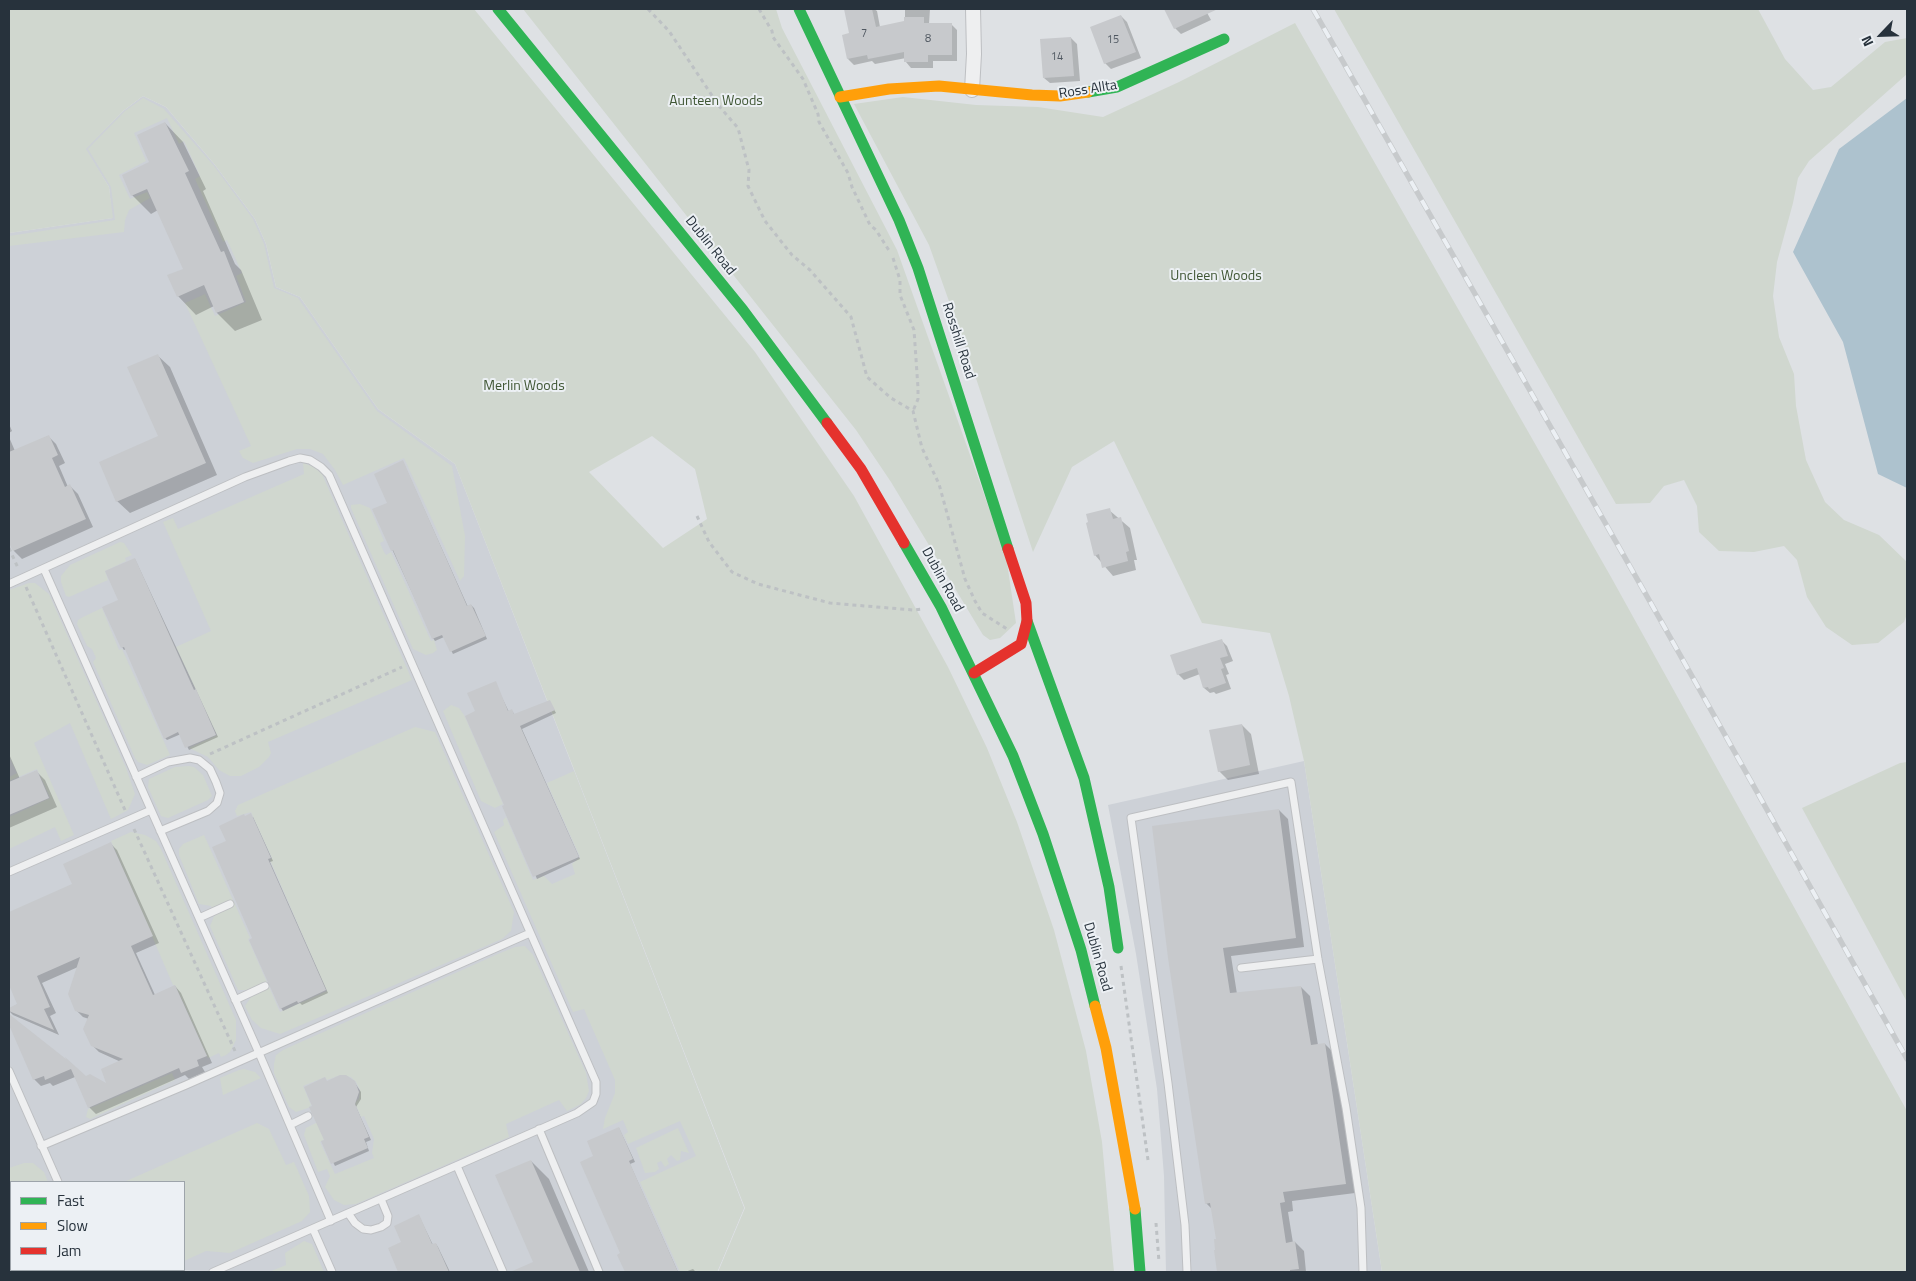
<!DOCTYPE html>
<style>
body{margin:0}
#map{position:relative;width:1916px;height:1281px;overflow:hidden;background:#dee1e4;font-family:"Titillium Web",sans-serif}
canvas{display:block}
.frame{position:absolute;inset:0;border:10px solid #27323c;pointer-events:none}
.legend{position:absolute;left:10px;top:1181px;width:175px;height:90px;box-sizing:border-box;background:#ecf0f4;border:1px solid #9da4aa;margin:0;padding:6px 9px;list-style:none;font-size:15px;color:#27323c}
.legend li{display:flex;align-items:center;gap:10px;height:25px}
.legend b{width:25px;border:1px solid #9da4aa}
.north{position:absolute;left:1856px;top:10px;width:50px;height:50px;-webkit-text-stroke:4px #ecf0f4;paint-order:stroke;rotate:246deg;font-size:14px;font-weight:700;line-height:20px;text-align:center;color:#27323c}
.north::after{content:'';display:block;margin:auto;width:18px;height:22px;background:#27323c;clip-path:polygon(50% 0,100% 100%,50% 72%,0 100%)}
</style>
<div id="map">
<canvas width="1916" height="1281"></canvas>
<div class="frame"></div>
<ul class="legend">
<li><b style="height:6px;background:#30b455"></b>Fast</li>
<li><b style="height:6px;background:#ff9f0a"></b>Slow</li>
<li><b style="height:6px;background:#e5322d"></b>Jam</li>
</ul>
<div class="north">N</div>
</div>
<script>
const ctx = document.querySelector('canvas').getContext('2d');
ctx.lineJoin = 'round';
function fillPath(path, color) {
  ctx.fillStyle = color;
  ctx.fill(path, 'evenodd');
}
function toPath(rows) {
  const path = new Path2D();
  for (const r of rows) {
    path.moveTo(r[0], r[1]);
    for (let i = 2; i < r.length; i += 2) path.lineTo(r[i], r[i + 1]);
  }
  return path;
}
function trace(path, color, width, dash) {
  ctx.strokeStyle = color;
  ctx.lineWidth = width;
  ctx.lineCap = dash ? 'butt' : 'round';
  ctx.setLineDash(dash || []);
  ctx.stroke(path);
}
function write(font, color, halo, rows, align = 'center') {
  ctx.font = font + ' "Titillium Web",sans-serif';
  ctx.lineWidth = 4;
  ctx.setLineDash([]);
  ctx.textBaseline = 'middle';
  ctx.strokeStyle = halo;
  ctx.fillStyle = color;
  for (const [text, x, y, turn = 0] of rows) {
    ctx.save();
    ctx.translate(x, y);
    ctx.rotate((+turn || 0) * Math.PI / 180);
    ctx.textAlign = isNaN(turn) ? turn : align;
    if (halo) ctx.strokeText(text, 0, 0);
    ctx.fillText(text, 0, 0);
    ctx.restore();
  }
}
fillPath(toPath([
 [143,96,166,107,215,165,255,219,266,244,276,287,300,297,378,409,455,464,744,1208,717,1272,14,1272,15,1270,184,1270,184,1182,11,1182,11,1251,9,1246,9,233,112,218,109,187,85,149,123,111],
 [1304,761,1382,1272,1166,1272,1164,1176,1157,1089,1136,954,1108,805]
]), '#cdd1d7');
fillPath(toPath([
 [9,9,474,9,755,352,854,496,948,667,987,748,1017,822,1054,930,1086,1051,1102,1142,1114,1272,718,1272,745,1208,455,464,378,409,300,297,276,287,266,244,255,219,215,165,166,107,143,96,123,111,86,149,109,187,113,218,9,233],
 [652,436,695,469,707,519,663,548,589,472],
 [523,9,776,9,782,28,897,250,1006,556,1016,623,1000,638,990,640,983,635,891,482,856,430],
 [1334,9,1758,9,1785,59,1813,90,1831,87,1885,42,1907,38,1907,74,1809,161,1798,178,1793,203,1777,262,1773,296,1779,337,1794,374,1796,406,1806,460,1825,502,1844,520,1879,535,1907,562,1907,614,1904,622,1878,643,1852,645,1826,627,1807,597,1797,560,1784,546,1754,552,1719,551,1699,532,1697,506,1684,480,1664,486,1650,503,1616,504],
 [1295,23,1611,577,1907,1111,1907,1272,1382,1272,1304,761,1289,696,1270,633,1202,623,1114,441,1072,467,1033,552,972,366,929,245,854,104,903,97,976,105,1038,107,1103,117,1179,82],
 [143,98,164,109,214,166,253,219,264,244,274,288,298,298,377,411,452,466,465,536,464,576,460,581,404,458,343,485,335,470,323,454,310,449,297,449,253,463,243,458,239,451,251,446,185,303,205,294,215,316,246,302,236,276,242,273,227,240,223,242,195,179,200,176,184,141,179,144,167,118,134,133,146,161,119,175,130,199,147,192,150,198,129,210,125,220,124,232,9,246,9,236,115,220,111,187,88,149,125,111],
 [303,463,314,467,322,474,412,680,268,742,271,753,269,757,259,767,241,776,230,776,219,770,208,757,189,748,217,735,176,647,211,631,163,522,173,518,178,529,304,474],
 [360,504,370,508,384,541,380,543,384,552,386,555,391,552,431,641,434,640,437,650,433,653,426,655,413,649,351,508,351,505],
 [120,542,124,543,132,555,125,558,126,561,105,571,108,580,69,597,66,596,61,582,61,576,70,565],
 [29,583,35,583,49,594,126,768,135,794,128,810,111,819,70,723,34,743,74,835,61,841,55,827,9,849,9,817,50,798,37,769,9,781,9,777,17,773,9,756,9,590],
 [102,608,119,650,122,649,170,755,147,765,138,762,135,758,93,662,96,658,92,649,87,646,77,624,78,620,83,617],
 [451,705,459,708,464,715,503,804,495,808,481,801,443,711],
 [415,727,435,732,514,912,511,931,502,939,280,1034,261,1028,252,1020,245,1006,251,997,247,990,238,990,210,926,215,914,211,906,199,904,179,855,179,849,183,844,204,835,250,938,248,939,280,1012,327,991,270,860,272,858,251,812,237,816,235,811,238,805],
 [1907,762,1907,1002,1802,808,1900,763],
 [189,766,194,767,203,775,212,796,208,800,168,818,161,816,148,787,149,779,175,767],
 [574,771,744,1208,717,1272,680,1272,640,1182,696,1156,680,1121,628,1144,624,1135,628,1132,623,1120,603,1129,605,1118,615,1093,615,1080,584,1009,573,1012,494,832,504,825,503,820,506,817,533,880,544,876,552,884,575,874,572,864,580,857,547,783],
 [131,832,145,835,156,841,161,849,236,1020,236,1040,230,1052,226,1055,221,1057,219,1053,208,1058,175,985,173,985,111,841],
 [525,946,533,955,586,1073,589,1091,586,1098,581,1104,567,1111,559,1100,506,1124,509,1137,356,1204,344,1205,334,1200,325,1187,330,1176,327,1169,318,1172,304,1135,306,1128,318,1122,326,1138,320,1142,335,1174,374,1158,372,1153,374,1139,364,1116,361,1117,355,1103,359,1098,360,1090,356,1082,351,1077,340,1075,327,1080,325,1077,303,1086,311,1105,308,1108,296,1112,289,1107,274,1073,274,1064,276,1055,283,1050,498,954,515,947],
 [244,1069,255,1072,261,1078,223,1095,220,1078,239,1070],
 [172,1073,175,1080,90,1119,86,1117,88,1109],
 [257,1123,269,1129,286,1165,294,1162,309,1196,310,1212,302,1221,230,1253,206,1251,184,1261,184,1182,124,1182],
 [678,1128,689,1153,681,1151,680,1160,677,1161,671,1155,667,1159,669,1164,665,1167,661,1161,657,1163,659,1169,655,1172,645,1173,636,1148],
 [24,1163,33,1163,39,1168,44,1172,48,1182,11,1182,11,1270,87,1270,88,1272,9,1272,9,1168],
 [304,1241,312,1244,324,1272,269,1272,286,1265,285,1253]
]), '#d0d7cf');
fillPath(toPath([
 [1907,98,1907,488,1878,474,1843,342,1793,252,1839,149]
]), '#adc2ce');
fillPath(toPath([
 [856,9,874,9,877,11,880,27,905,22,905,9,930,9,929,24,951,24,957,30,957,61,933,61,933,68,911,68,906,62,906,58,875,64,872,61,854,65,848,59,851,34,846,11],
 [1166,9,1205,9,1211,20,1181,34,1175,28],
 [1121,16,1127,22,1141,58,1111,69,1105,63],
 [1071,38,1077,44,1080,81,1050,83,1044,78],
 [165,123,183,142,206,189,203,191,235,264,241,270,262,320,235,331,217,313,214,306,196,315,178,296,184,269,158,210,151,214,132,195,124,176,151,163],
 [157,355,170,367,217,475,130,513,117,501,159,437],
 [9,424,12,431,9,433],
 [48,436,56,444,65,463,59,466,68,487,70,486,78,494,93,527,22,559,14,551,9,540,9,437,15,451],
 [403,462,468,607,471,605,474,608,487,639,453,654,444,637,435,641,433,638,374,510,389,503],
 [1109,510,1130,528,1137,560,1134,560,1136,570,1113,576,1095,555],
 [135,559,218,737,189,750,181,734,167,740,165,738,126,649,124,650,122,647,119,601],
 [1221,640,1227,646,1233,661,1225,664,1229,674,1226,675,1231,689,1216,694,1214,692,1210,693,1204,688,1200,674,1184,680,1178,674],
 [495,683,509,712,512,711,515,715,550,702,556,713,522,729,580,859,537,879,506,806,477,712],
 [1242,725,1251,734,1259,774,1228,780,1219,771],
 [9,754,20,779,36,771,45,780,57,807,9,828],
 [1279,810,1288,819,1304,947,1231,956,1237,994,1301,987,1310,996,1318,1045,1325,1044,1334,1053,1355,1193,1292,1201,1293,1211,1288,1212,1293,1243,1295,1242,1304,1251,1306,1272,1218,1272,1215,1251,1217,1240,1213,1210,1206,1203,1169,957],
 [245,817,253,817,273,861,270,862,328,993,302,1005,300,1003,283,1011,281,1008,254,939,227,842],
 [110,843,117,850,159,943,136,953,155,995,175,986,181,993,212,1063,202,1067,205,1072,189,1079,185,1075,96,1114,89,1107,75,1077,53,1086,50,1083,41,1086,34,1079,9,1022,9,1015,86,1077,109,1085,121,1062,99,1052,92,1045,89,1019,83,1017,76,1010,78,967,42,983,56,1013,50,1016,59,1035,13,1015,9,1011,9,1009,18,1004,9,982,9,913,74,884],
 [328,1082,355,1083,361,1092,361,1099,356,1107,371,1140,366,1142,369,1151,335,1166,323,1142,325,1141],
 [619,1128,635,1162,630,1164,678,1272,627,1272,619,1255,622,1254,595,1157],
 [531,1161,549,1179,589,1272,528,1272,526,1266,535,1262],
 [419,1216,433,1245,436,1244,438,1247,450,1272,400,1272,389,1249,403,1243],
 [693,1269,696,1272,685,1272]
]), '#0003');
fillPath(toPath([
 [844,9,872,9,876,27,904,21,904,17,924,17,924,23,952,23,952,55,928,55,928,62,904,62,904,52,868,59,867,55,847,59,842,35,849,33],
 [1164,9,1218,9,1174,29],
 [1121,15,1136,52,1104,64,1090,27],
 [1071,37,1074,76,1043,78,1040,39],
 [165,122,189,171,185,173,221,252,224,251,244,302,216,313,204,285,177,297,167,275,183,269,147,189,131,196,122,175,149,162,137,135],
 [158,354,206,463,116,502,99,462,158,436,127,367],
 [49,435,58,455,52,458,65,487,70,484,86,519,13,551,9,543,9,452],
 [403,460,467,606,471,604,486,636,450,652,442,635,432,639,393,550,391,551,372,509,387,503,374,474],
 [1110,508,1113,519,1121,517,1129,551,1126,552,1128,561,1102,568,1099,554,1094,556,1086,523,1088,522,1086,514],
 [135,558,194,690,196,689,216,735,185,748,178,732,164,739,124,647,121,648,102,607,118,600,105,571],
 [1222,639,1228,656,1220,658,1224,668,1221,669,1226,683,1209,689,1208,687,1203,688,1197,668,1177,675,1170,655],
 [496,681,508,711,512,709,514,714,550,700,555,710,520,726,579,857,533,877,502,806,504,805,465,716,475,711,467,693],
 [1242,724,1250,765,1218,772,1209,730],
 [37,770,49,798,9,815,9,782],
 [1279,809,1296,938,1223,948,1230,993,1301,986,1311,1045,1325,1043,1346,1184,1283,1192,1285,1202,1280,1203,1286,1243,1295,1241,1299,1269,1290,1270,1290,1272,1217,1272,1214,1250,1215,1250,1214,1239,1216,1239,1210,1203,1205,1204,1168,958,1152,826],
 [251,813,271,858,268,859,326,990,298,1003,297,1001,280,1009,249,940,252,938,212,847,226,841,219,826,244,814,245,816],
 [111,842,153,936,131,946,153,995,175,985,207,1056,197,1060,199,1066,181,1073,179,1068,88,1108,71,1069,45,1080,44,1076,33,1080,9,1025,9,1014,66,1059,65,1057,86,1076,90,1074,106,1083,101,1069,123,1059,91,1046,83,1029,89,1015,75,1011,68,994,80,957,37,976,50,1007,44,1009,54,1030,9,1011,9,1008,17,1004,9,985,9,912,72,884,63,864],
 [340,1075,346,1075,355,1081,359,1092,355,1104,369,1137,364,1139,368,1148,331,1164,321,1141,324,1140,309,1107,312,1106,304,1087,325,1077,327,1081],
 [619,1127,633,1159,629,1161,678,1272,625,1272,617,1255,620,1253,580,1162,593,1156,587,1141],
 [531,1160,580,1272,510,1272,533,1262,495,1175],
 [419,1214,432,1244,436,1243,449,1272,398,1272,388,1248,401,1242,394,1226]
]), '#c7c9cc');
const lane = toPath([
 [44,569,259,1053,331,1221],
 [9,584,245,477,289,461,300,458,310,460,321,467,329,475,596,1082,596,1094,593,1102,577,1113,213,1272],
 [136,777,168,762,190,758,199,760,210,769,216,782,220,793,217,803,208,811,160,831],
 [9,872,151,810],
 [199,918,230,904],
 [1241,968,1318,959],
 [235,1000,265,986],
 [9,1071,58,1182],
 [290,1125,308,1116],
 [539,1129,599,1272],
 [41,1146,186,1085,530,933],
 [457,1166,503,1272],
 [348,1213,355,1223,363,1229,371,1230,381,1227,387,1223,388,1216,381,1199],
 [313,1229,332,1272],
 [96,1270,97,1272],
 [1187,1272,1185,1225,1168,1083,1131,818,1291,782,1318,959,1346,1108,1361,1208,1363,1272]
]);
const street = toPath([
 [972,90,974,54,973,9]
]);
trace(lane, '#bdbfc2', 9);
trace(street, '#bdbfc2', 16);
trace(toPath([
 [648,9,669,31,719,106,738,128,749,170,748,186,765,221,792,255,810,270,851,317,867,377,891,398,913,411,922,448,939,484,965,579,975,601,982,613,1007,629],
 [759,9,772,31,773,37,803,79,818,114,819,122,848,173,852,187,870,225,876,230,890,252],
 [893,258,900,280,900,295,914,330,918,388,918,399,913,411],
 [697,516,709,542,732,572,758,584,830,603,913,610,923,609],
 [9,548,18,568],
 [26,587,125,810],
 [210,754,402,667],
 [134,829,235,1051],
 [1121,966,1148,1160],
 [1156,1223,1159,1262]
]), '#bdc1c4', 3, [4, 4]);
trace(lane, '#eeeff0', 7);
trace(street, '#eeeff0', 14);
trace(toPath([
 [498,9,743,310,827,423],
 [799,9,899,220,918,268,1008,549],
 [1088,92,1117,87,1224,39],
 [904,543,941,607,1013,756,1043,834,1081,950,1095,1006],
 [1027,621,1084,778,1109,887,1118,948],
 [1135,1209,1140,1272]
]), '#30b455', 11);
trace(toPath([
 [840,97,889,89,939,86,1032,95,1060,96,1088,92],
 [1095,1006,1106,1048,1135,1209]
]), '#ff9f0a', 11);
trace(toPath([
 [827,423,861,469,904,543],
 [974,673,1021,644,1027,621,1026,603,1008,549]
]), '#e5322d', 11);
const rail = toPath([
 [1313,9,1661,621,1907,1059]
]);
trace(rail, '#c7cacc', 5.5);
trace(rail, '#ecf0f4', 4, [11]);
write('11px', '#505861', null, [
 ["7",864,34],
 ["8",928,39],
 ["15",1113,40],
 ["14",1057,57]
]);
write('14px', '#27323c', '#ecf0f4', [
 ["Ross Allta",1088,90,-9],
 ["Dublin Road",710,246,51],
 ["Rosshill Road",958,341,72],
 ["Dublin Road",942,580,61],
 ["Dublin Road",1097,957,74]
]);
write('14px', '#405735', '#ecf0f4', [
 ["Aunteen Woods",716,102],
 ["Uncleen Woods",1216,277],
 ["Merlin Woods",524,387]
]);
</script>
